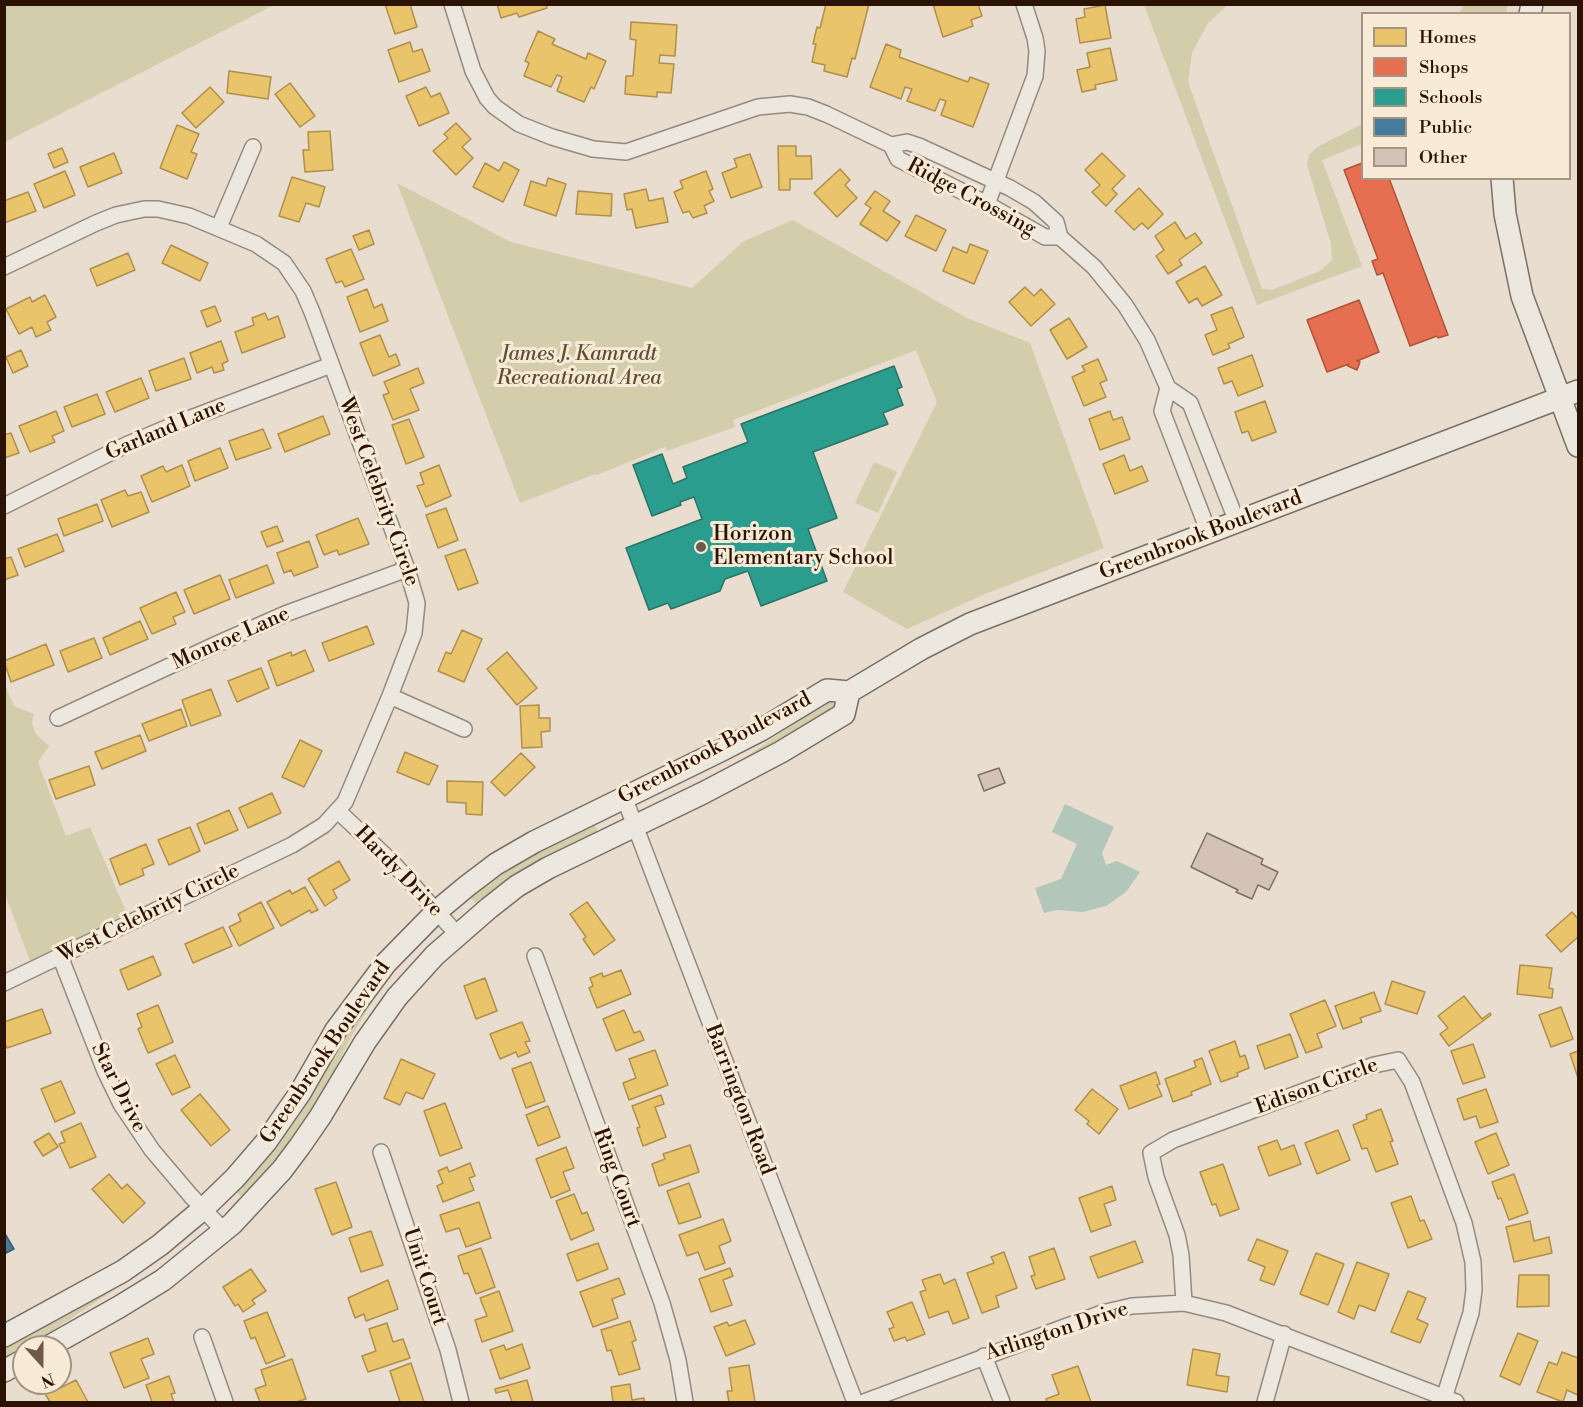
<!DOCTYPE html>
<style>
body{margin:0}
#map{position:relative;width:1583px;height:1407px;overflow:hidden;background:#e8ddce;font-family:"Libre Bodoni",serif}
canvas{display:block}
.frame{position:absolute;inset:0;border:6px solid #2c1203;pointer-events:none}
.legend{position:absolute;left:1361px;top:12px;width:210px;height:168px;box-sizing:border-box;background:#f7ebd8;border:2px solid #a69483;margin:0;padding:8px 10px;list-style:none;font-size:18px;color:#2c1203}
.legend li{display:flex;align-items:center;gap:12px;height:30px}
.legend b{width:30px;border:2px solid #a69483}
.north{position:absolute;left:12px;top:1335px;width:60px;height:60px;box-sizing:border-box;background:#f7ebd8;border:2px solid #a69483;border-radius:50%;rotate:159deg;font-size:16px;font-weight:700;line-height:24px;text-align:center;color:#2c1203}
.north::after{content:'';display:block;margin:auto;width:21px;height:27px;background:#6e594a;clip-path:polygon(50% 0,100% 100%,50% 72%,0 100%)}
</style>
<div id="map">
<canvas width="1583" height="1407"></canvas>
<div class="frame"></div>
<ul class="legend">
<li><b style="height:16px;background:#e9c46a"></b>Homes</li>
<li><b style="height:16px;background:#e76f51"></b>Shops</li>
<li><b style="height:16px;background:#2a9d8f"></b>Schools</li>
<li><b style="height:16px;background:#457b9d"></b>Public</li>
<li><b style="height:16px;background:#d4c1b8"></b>Other</li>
</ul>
<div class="north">N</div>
</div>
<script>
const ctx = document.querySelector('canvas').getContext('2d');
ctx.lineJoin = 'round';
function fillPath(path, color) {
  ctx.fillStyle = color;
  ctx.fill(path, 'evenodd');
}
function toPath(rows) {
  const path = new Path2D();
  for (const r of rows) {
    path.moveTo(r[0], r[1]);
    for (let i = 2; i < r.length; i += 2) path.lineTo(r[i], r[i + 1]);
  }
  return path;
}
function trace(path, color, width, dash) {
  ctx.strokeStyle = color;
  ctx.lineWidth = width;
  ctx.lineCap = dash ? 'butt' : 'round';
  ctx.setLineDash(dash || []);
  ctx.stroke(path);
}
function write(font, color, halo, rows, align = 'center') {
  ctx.font = font + ' "Libre Bodoni",serif';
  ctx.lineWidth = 6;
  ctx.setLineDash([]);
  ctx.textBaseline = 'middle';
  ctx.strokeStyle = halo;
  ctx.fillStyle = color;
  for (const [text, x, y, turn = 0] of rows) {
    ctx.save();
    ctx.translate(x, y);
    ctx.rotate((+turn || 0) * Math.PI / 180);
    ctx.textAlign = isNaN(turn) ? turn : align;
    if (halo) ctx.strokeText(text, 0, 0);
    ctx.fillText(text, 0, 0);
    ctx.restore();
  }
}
fillPath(toPath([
 [5,4,274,4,274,5,5,142],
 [1465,4,1508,4,1508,5,1506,13,1459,13],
 [1144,5,1228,5,1208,23,1192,53,1188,82,1262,289,1272,290,1320,271,1332,260,1331,244,1307,165,1309,155,1317,147,1362,124,1362,144,1322,160,1362,266,1257,305],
 [397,183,511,242,692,288,744,241,793,220,967,318,1030,343,1104,548,985,594,907,629,843,592,937,402,916,350,733,420,735,427,667,451,665,447,597,475,595,474,520,503],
 [874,462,897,472,878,513,855,503],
 [5,685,14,706,34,714,32,722,35,733,49,746,38,762,66,836,90,827,127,914,30,961,5,894],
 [831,698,836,707,739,764,737,763],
 [594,823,598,832,526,869,477,905,470,897,534,853],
 [372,994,375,997,351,1037,324,1091,289,1144,244,1199,236,1192,254,1171],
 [112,1289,113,1291,27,1347,5,1359,5,1348]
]), '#d3cdab');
fillPath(toPath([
 [1065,804,1114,827,1102,853,1106,865,1117,861,1140,872,1126,892,1106,906,1083,912,1057,910,1044,913,1035,888,1061,879,1077,844,1052,832]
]), '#b2c7b9');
const homes = toPath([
 [385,4,410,4,417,27,395,34,385,4],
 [497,4,546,4,547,8,519,17,517,13,501,18,497,4],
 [826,4,869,4,855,59,852,58,847,77,824,71,825,65,812,62,816,44,813,44,817,27,820,28,826,4],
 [933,4,978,4,982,16,971,20,973,26,943,37,933,4],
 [1105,5,1111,38,1080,43,1076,19,1085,17,1084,9,1105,5],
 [631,22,677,25,675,56,660,55,659,63,674,64,671,93,657,92,657,97,625,94,626,76,633,76,636,40,630,39,631,22],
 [538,31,555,39,552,44,586,59,588,53,606,61,594,89,591,87,584,102,557,91,562,77,557,75,551,87,524,76,529,63,525,61,538,31],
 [410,42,413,52,422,49,430,71,399,82,388,50,410,42],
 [886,44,901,50,899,57,968,82,970,77,989,84,973,127,941,115,946,101,940,99,935,111,907,101,912,89,905,87,901,99,870,87,886,44],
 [1110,48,1117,80,1095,85,1096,89,1082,92,1077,70,1090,67,1087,53,1110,48],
 [229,71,271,77,268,99,227,93,229,71],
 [290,83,315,116,300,127,275,94,290,83],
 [210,87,224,102,196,128,182,113,210,87],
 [426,87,431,97,440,93,449,113,419,126,406,96,426,87],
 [456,123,471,139,462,147,473,158,456,175,433,151,448,138,444,134,456,123],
 [177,125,199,134,191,152,197,154,187,179,160,168,177,125],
 [330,131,333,170,305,172,303,150,309,150,308,132,330,131],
 [778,146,796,146,796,156,811,156,812,179,790,179,790,190,779,190,778,146],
 [62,148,68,162,54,168,48,154,62,148],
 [114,153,122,173,88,187,80,167,114,153],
 [1102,153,1125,176,1112,189,1117,194,1106,206,1092,192,1100,185,1085,170,1102,153],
 [750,154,762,187,731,198,722,173,737,167,734,159,750,154],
 [504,162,519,170,503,202,473,187,485,163,499,171,504,162],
 [840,169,850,180,845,185,857,198,837,217,814,193,840,169],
 [65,171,75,195,44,208,34,184,65,171],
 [706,171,713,189,709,191,714,201,704,206,707,213,693,218,689,211,683,213,674,192,683,188,680,181,706,171],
 [292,177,325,187,319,207,306,203,299,222,279,216,292,177],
 [548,178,566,184,556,216,524,205,531,181,546,186,548,178],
 [1139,188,1163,214,1148,229,1142,223,1134,230,1115,211,1139,188],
 [646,189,649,201,663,198,668,222,636,228,632,209,627,210,624,194,646,189],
 [578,191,612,194,611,216,576,214,578,191],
 [875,191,890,201,883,211,900,222,887,241,860,224,871,208,865,204,875,191],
 [28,192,36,211,4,223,4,201,28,192],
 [916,215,946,230,936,251,905,236,916,215],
 [1175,222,1186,239,1195,233,1202,243,1179,260,1182,265,1168,274,1156,256,1164,250,1155,236,1175,222],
 [369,230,374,244,359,250,353,236,369,230],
 [970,244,988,251,974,284,943,271,953,247,967,253,970,244],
 [171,245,208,263,200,281,162,263,171,245],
 [351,249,364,279,345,287,342,281,336,283,326,259,351,249],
 [128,253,135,270,97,286,90,269,128,253],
 [1205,266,1222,295,1202,306,1197,298,1189,303,1176,282,1205,266],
 [1025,287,1034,296,1041,289,1055,304,1031,326,1009,302,1025,287],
 [367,289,374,308,382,304,388,321,360,332,347,297,367,289],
 [45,295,56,317,47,322,51,330,36,337,32,327,19,334,6,309,30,297,32,302,45,295],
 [215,306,221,321,207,327,201,311,215,306],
 [1232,307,1244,337,1228,344,1230,348,1213,355,1205,335,1217,330,1211,315,1232,307],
 [265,313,268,320,278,316,285,337,242,353,235,332,254,325,252,318,265,313],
 [1069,318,1087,347,1067,359,1050,330,1069,318],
 [380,335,389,357,396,354,400,365,373,376,360,343,380,335],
 [221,341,228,361,222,364,224,370,214,373,212,367,197,373,190,353,221,341],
 [21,350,28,366,13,373,6,357,21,350],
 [1252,355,1263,386,1238,396,1232,381,1224,384,1218,368,1252,355],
 [184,358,191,379,156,391,149,371,184,358],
 [1098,359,1107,380,1100,383,1106,397,1084,406,1072,377,1085,371,1082,366,1098,359],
 [418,368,424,383,410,389,419,410,393,420,383,395,389,393,384,382,418,368],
 [141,378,149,398,115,412,106,392,141,378],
 [97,394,105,414,72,427,64,407,97,394],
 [1265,401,1276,432,1252,441,1248,431,1242,433,1235,412,1265,401],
 [56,411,64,431,52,436,55,442,30,452,19,426,56,411],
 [1110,411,1113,420,1122,417,1130,439,1100,450,1089,419,1110,411],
 [323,416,330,434,285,452,278,434,323,416],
 [409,419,424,457,406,464,392,425,409,419],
 [263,429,271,448,236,460,229,441,263,429],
 [11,433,19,453,4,458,4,435,11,433],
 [220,448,228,468,195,481,188,461,220,448],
 [1124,455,1130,471,1142,466,1148,481,1115,494,1103,464,1124,455],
 [182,465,190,486,152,502,141,476,163,466,166,472,182,465],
 [439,465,451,496,426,507,417,486,424,484,420,473,439,465],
 [125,490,128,496,141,492,149,512,112,527,101,500,125,490],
 [97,504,103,521,64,536,58,519,97,504],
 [446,508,458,540,438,548,426,515,446,508],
 [358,518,369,544,339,555,337,550,324,555,316,535,358,518],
 [277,526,283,541,267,547,261,532,277,526],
 [57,534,64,551,25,567,18,549,57,534],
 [309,541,318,567,294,576,291,570,284,573,277,553,309,541],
 [465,549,478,583,458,590,445,556,465,549],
 [11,557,18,575,4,580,4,559,11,557],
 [267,565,274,583,236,598,229,580,267,565],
 [220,575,230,599,194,614,184,590,220,575],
 [176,592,185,612,173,617,176,624,152,634,140,608,176,592],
 [140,621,148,639,110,655,103,638,140,621],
 [367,626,374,644,329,661,322,643,367,626],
 [462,630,482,639,464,682,438,671,446,652,451,654,462,630],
 [94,638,102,658,68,672,60,651,94,638],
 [46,644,54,665,11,682,4,661,46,644],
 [305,650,314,671,277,686,268,661,291,652,292,656,305,650],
 [507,652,537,688,517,705,487,669,507,652],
 [261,668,269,688,237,702,228,681,261,668],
 [211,689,221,715,191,726,182,700,211,689],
 [539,705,539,718,550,718,550,731,541,732,542,747,522,748,520,706,539,705],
 [181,709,187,726,149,741,142,724,181,709],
 [140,735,146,751,102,769,95,752,140,735],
 [300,740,322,751,304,787,282,777,300,740],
 [405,752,438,766,429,785,397,772,405,752],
 [521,753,535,767,505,796,491,782,521,753],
 [89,766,95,785,56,799,49,780,89,766],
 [447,781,483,782,482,815,466,814,466,803,447,802,447,781],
 [272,793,281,813,248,828,239,808,272,793],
 [229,810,238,830,205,844,197,824,229,810],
 [190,827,200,851,169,865,158,840,190,827],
 [146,844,154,864,142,869,144,875,120,885,110,859,146,844],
 [339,861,350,880,333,890,337,898,325,906,308,879,339,861],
 [305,887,318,910,311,913,310,910,281,926,267,902,290,890,292,894,305,887],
 [261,902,274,928,239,946,229,927,241,921,238,914,261,902],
 [587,902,615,940,594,955,583,939,586,937,570,914,587,902],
 [1572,912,1578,919,1578,937,1561,952,1546,935,1572,912],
 [223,927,232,946,193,963,185,944,223,927],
 [153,956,161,975,128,990,120,970,153,956],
 [1520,965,1552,968,1549,988,1553,989,1552,998,1517,994,1520,965],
 [621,970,631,994,597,1008,589,988,593,986,590,978,602,973,603,977,621,970],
 [485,978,497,1011,476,1019,464,986,485,978],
 [1392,981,1425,992,1417,1014,1385,1004,1392,981],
 [1374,992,1381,1011,1360,1018,1362,1022,1343,1029,1335,1006,1374,992],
 [1464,996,1482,1019,1490,1013,1491,1015,1449,1046,1440,1034,1448,1028,1438,1016,1464,996],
 [1325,1000,1336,1026,1317,1034,1322,1047,1306,1053,1290,1014,1325,1000],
 [158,1005,173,1042,148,1053,138,1029,142,1027,137,1014,158,1005],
 [1561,1007,1573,1039,1551,1047,1539,1015,1561,1007],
 [42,1009,51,1033,7,1048,4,1042,4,1022,42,1009],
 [624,1010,634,1033,640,1031,644,1040,616,1051,603,1019,624,1010],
 [522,1022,530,1041,525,1042,530,1052,518,1057,516,1052,500,1059,490,1034,522,1022],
 [1290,1034,1298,1057,1265,1069,1257,1046,1290,1034],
 [1235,1041,1240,1057,1245,1055,1249,1068,1237,1073,1238,1076,1221,1082,1209,1051,1235,1041],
 [1473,1044,1485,1077,1463,1084,1451,1051,1473,1044],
 [655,1050,668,1085,629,1100,623,1083,636,1078,629,1059,655,1050],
 [1578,1051,1578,1078,1570,1054,1578,1051],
 [175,1055,190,1087,172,1095,156,1064,175,1055],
 [1202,1058,1211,1084,1191,1092,1192,1095,1173,1102,1165,1079,1196,1067,1194,1061,1202,1058],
 [401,1059,435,1074,423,1099,406,1092,400,1105,384,1098,401,1059],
 [531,1062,545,1101,526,1108,512,1069,531,1062],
 [1156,1072,1160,1084,1157,1085,1162,1096,1129,1109,1120,1086,1156,1072],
 [61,1081,75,1113,55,1122,41,1089,61,1081],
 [1092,1089,1118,1109,1099,1134,1087,1124,1089,1121,1075,1110,1092,1089],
 [1486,1089,1498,1122,1480,1128,1476,1116,1464,1120,1457,1099,1486,1089],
 [200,1094,230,1130,211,1146,181,1110,200,1094],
 [661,1095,664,1104,655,1107,666,1137,643,1146,637,1128,640,1127,632,1106,661,1095],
 [445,1103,462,1148,440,1156,424,1111,445,1103],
 [548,1106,560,1137,538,1146,526,1115,548,1106],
 [1381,1109,1393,1141,1390,1142,1398,1164,1376,1172,1367,1148,1362,1149,1353,1125,1367,1119,1366,1115,1381,1109],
 [81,1123,96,1157,70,1168,59,1144,65,1142,61,1132,81,1123],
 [1338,1130,1350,1160,1317,1174,1305,1143,1338,1130],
 [49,1133,58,1147,43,1156,34,1142,49,1133],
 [1496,1133,1509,1165,1488,1174,1475,1142,1496,1133],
 [1277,1140,1281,1150,1294,1145,1301,1164,1269,1176,1258,1147,1277,1140],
 [690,1145,699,1172,659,1186,652,1164,665,1159,663,1154,690,1145],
 [566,1147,574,1168,563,1172,570,1190,551,1198,536,1159,566,1147],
 [470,1163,475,1176,469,1178,474,1190,443,1202,437,1186,443,1183,438,1171,447,1167,449,1172,470,1163],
 [1223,1164,1239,1209,1220,1216,1216,1204,1212,1205,1200,1172,1223,1164],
 [109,1174,122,1189,127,1184,145,1203,123,1223,92,1189,109,1174],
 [1514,1174,1528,1213,1509,1220,1501,1198,1498,1199,1492,1182,1514,1174],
 [336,1182,352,1227,332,1235,315,1189,336,1182],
 [689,1183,701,1217,679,1224,667,1191,689,1183],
 [1112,1186,1116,1200,1104,1204,1111,1225,1091,1232,1079,1198,1112,1186],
 [574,1194,582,1214,587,1212,594,1230,571,1240,556,1201,574,1194],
 [1411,1196,1420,1221,1424,1220,1432,1239,1408,1248,1391,1203,1411,1196],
 [479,1202,491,1238,466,1247,459,1228,446,1232,440,1215,479,1202],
 [723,1219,731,1241,719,1246,725,1263,705,1270,698,1252,687,1256,679,1235,723,1219],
 [1530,1221,1534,1241,1549,1237,1552,1253,1514,1262,1506,1227,1530,1221],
 [371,1231,383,1265,361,1272,349,1238,371,1231],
 [1257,1239,1288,1251,1274,1285,1260,1280,1265,1267,1248,1260,1257,1239],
 [1135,1241,1143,1262,1098,1278,1090,1257,1135,1241],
 [598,1243,608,1269,577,1281,567,1254,598,1243],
 [481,1248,495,1287,476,1294,468,1273,464,1274,458,1256,481,1248],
 [1054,1248,1065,1279,1036,1289,1031,1276,1035,1275,1029,1257,1054,1248],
 [1004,1252,1017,1288,996,1296,999,1307,982,1313,967,1273,994,1263,991,1257,1004,1252],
 [1316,1253,1344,1264,1328,1305,1300,1294,1316,1253],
 [1357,1262,1389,1274,1375,1311,1359,1305,1354,1319,1338,1312,1357,1262],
 [730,1268,733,1276,723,1280,732,1305,711,1312,699,1279,730,1268],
 [251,1269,266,1291,252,1300,255,1304,243,1312,238,1304,235,1306,223,1287,251,1269],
 [940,1274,944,1284,955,1279,969,1318,953,1324,948,1311,929,1318,920,1292,926,1290,922,1280,940,1274],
 [1519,1275,1549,1275,1549,1306,1517,1307,1519,1275],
 [619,1278,625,1294,612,1299,618,1318,593,1327,580,1292,619,1278],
 [388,1280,398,1309,366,1321,364,1314,355,1318,348,1298,388,1280],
 [499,1291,513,1331,482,1342,475,1320,487,1316,480,1298,499,1291],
 [1408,1291,1426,1298,1417,1319,1428,1324,1420,1343,1391,1332,1408,1291],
 [912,1302,925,1334,907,1341,905,1337,894,1341,889,1329,894,1327,887,1312,912,1302],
 [267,1312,285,1356,266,1364,255,1337,251,1339,244,1321,267,1312],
 [745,1320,755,1344,726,1356,714,1327,727,1322,729,1326,745,1320],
 [630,1321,636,1340,632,1342,640,1369,619,1375,611,1350,607,1351,601,1330,630,1321],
 [387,1323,393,1342,403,1339,410,1358,368,1372,362,1356,376,1351,369,1329,387,1323],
 [1518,1333,1538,1341,1520,1385,1500,1376,1518,1333],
 [148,1338,154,1354,141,1359,149,1378,124,1388,110,1353,148,1338],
 [522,1344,530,1368,500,1379,490,1350,504,1345,506,1350,522,1344],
 [1193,1349,1220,1354,1216,1375,1229,1377,1227,1392,1187,1385,1193,1349],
 [1562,1352,1578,1358,1578,1395,1567,1390,1563,1402,1537,1392,1549,1362,1557,1365,1562,1352],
 [292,1359,306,1399,296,1402,260,1402,255,1389,266,1385,261,1370,292,1359],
 [411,1363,424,1402,400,1402,390,1371,411,1363],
 [749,1365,755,1402,729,1402,727,1391,732,1391,729,1368,749,1365],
 [1078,1366,1091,1402,1047,1402,1046,1399,1059,1394,1052,1375,1078,1366],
 [169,1376,175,1393,171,1394,174,1402,152,1402,146,1385,169,1376],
 [76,1380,88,1402,50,1402,44,1392,58,1385,60,1388,76,1380],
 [527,1380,533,1402,512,1402,508,1390,496,1393,495,1389,527,1380],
 [630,1384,632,1400,644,1398,644,1402,613,1402,611,1387,630,1384]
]);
fillPath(homes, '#e9c46a');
trace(homes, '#b08f4b', 1.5);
const shops = toPath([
 [1362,163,1362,178,1389,178,1448,335,1438,338,1437,336,1410,346,1383,273,1377,275,1372,261,1378,259,1344,170,1362,163],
 [1359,300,1379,352,1357,361,1360,362,1357,370,1348,366,1349,364,1327,372,1307,320,1359,300]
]);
fillPath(shops, '#e76f51');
trace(shops, '#af533a', 1.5);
const schools = toPath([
 [894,366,902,387,897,389,903,405,883,413,888,424,813,452,837,518,808,529,827,581,761,606,748,571,725,579,720,591,671,609,668,603,649,610,626,548,702,519,694,497,680,502,681,505,652,516,633,465,662,454,673,484,687,478,683,467,748,442,741,424,894,366]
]);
fillPath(schools, '#2a9d8f');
trace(schools, '#2b7365', 1.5);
const public = toPath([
 [4,1232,14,1249,4,1254,4,1232]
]);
fillPath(public, '#457b9d');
trace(public, '#3e5c6f', 1.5);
const building = toPath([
 [999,768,1005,783,984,791,978,775,999,768],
 [1207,833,1263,859,1261,864,1278,872,1269,890,1258,885,1252,899,1236,892,1238,890,1191,867,1207,833]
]);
fillPath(building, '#d4c1b8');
trace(building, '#797066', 1.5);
const street = toPath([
 [452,4,473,71,487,98,495,107,519,124,552,137,593,149,626,152,758,107,790,104,808,107,826,114,891,145,907,142,919,146,1010,188,1034,202,1056,222,1060,237,1094,267,1125,305,1147,340,1168,388,1190,403,1237,522],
 [891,145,898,159,987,204,1045,237,1060,237],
 [987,204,1035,76,1037,51,1035,38,1024,4],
 [219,227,253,147],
 [4,267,96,223,116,215,144,209,158,209,189,216,256,244,284,263,303,291,312,312,407,569,417,603,414,633,390,696,345,802,324,825,292,845,4,983],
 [1168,388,1162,411,1209,533],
 [4,506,126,445,183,421,331,365],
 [390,696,464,729],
 [58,718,219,643,285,614,407,569],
 [624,797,855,1402],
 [338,811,392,862,457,934],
 [60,956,105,1071,121,1104,152,1150,191,1196,224,1231],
 [535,956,662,1303,678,1360,685,1402],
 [381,1152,448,1350,461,1402],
 [1184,1303,1181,1255,1177,1235,1156,1177,1151,1153,1173,1140,1374,1065,1398,1060,1412,1082,1464,1223,1473,1262,1474,1290,1471,1313,1444,1398],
 [202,1337,225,1402],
 [984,1356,1002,1402],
 [864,1402,1102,1313,1132,1306,1184,1303,1226,1313,1456,1402],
 [1265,1402,1284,1334]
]);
const secondary = toPath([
 [1530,14,1532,4],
 [1502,178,1505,214,1522,296,1578,446],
 [4,1336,123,1271,160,1245,203,1209,235,1178,266,1142,300,1093,336,1030,386,963,437,911,467,886,496,864,534,842,722,750,761,730,827,690,849,692,921,649,970,624,1578,391],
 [48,1347,119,1307,163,1280,232,1224,282,1170,300,1146,320,1117,365,1042,397,997,435,955,489,908,517,886,548,868,703,793,781,752,844,714,849,692],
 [4,1371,24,1360]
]);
trace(street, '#948b80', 18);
trace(secondary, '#797066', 24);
trace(street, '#ece7df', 15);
trace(secondary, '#ece7df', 21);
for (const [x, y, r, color] of [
 [701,547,6,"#6e594a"]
]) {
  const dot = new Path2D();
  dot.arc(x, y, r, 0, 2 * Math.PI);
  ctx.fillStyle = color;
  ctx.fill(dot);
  trace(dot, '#f7ebd8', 2);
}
write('21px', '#2c1203', '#f7ebd8', [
 ["Ridge Crossing",971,198,28],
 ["Garland Lane",166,430,-23],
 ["West Celebrity Circle",378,492,70],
 ["Greenbrook Boulevard",1201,536,-21],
 ["Monroe Lane",231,639,-24],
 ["Greenbrook Boulevard",715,749,-28],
 ["Hardy Drive",398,872,46],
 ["West Celebrity Circle",149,914,-26],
 ["Greenbrook Boulevard",326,1053,-56],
 ["Edison Circle",1317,1087,-20],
 ["Star Drive",118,1088,63],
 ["Barrington Road",739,1100,69],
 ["Ring Court",616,1178,70],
 ["Unit Court",424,1277,72],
 ["Arlington Drive",1057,1332,-18]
]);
write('italic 21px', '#604f34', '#f7ebd8', [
 ["James J. Kamradt",579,355],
 ["Recreational Area",579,379]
]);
write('21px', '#2c1203', '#f7ebd8', [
 ["Horizon",713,535],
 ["Elementary School",713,559]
], 'left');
</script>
